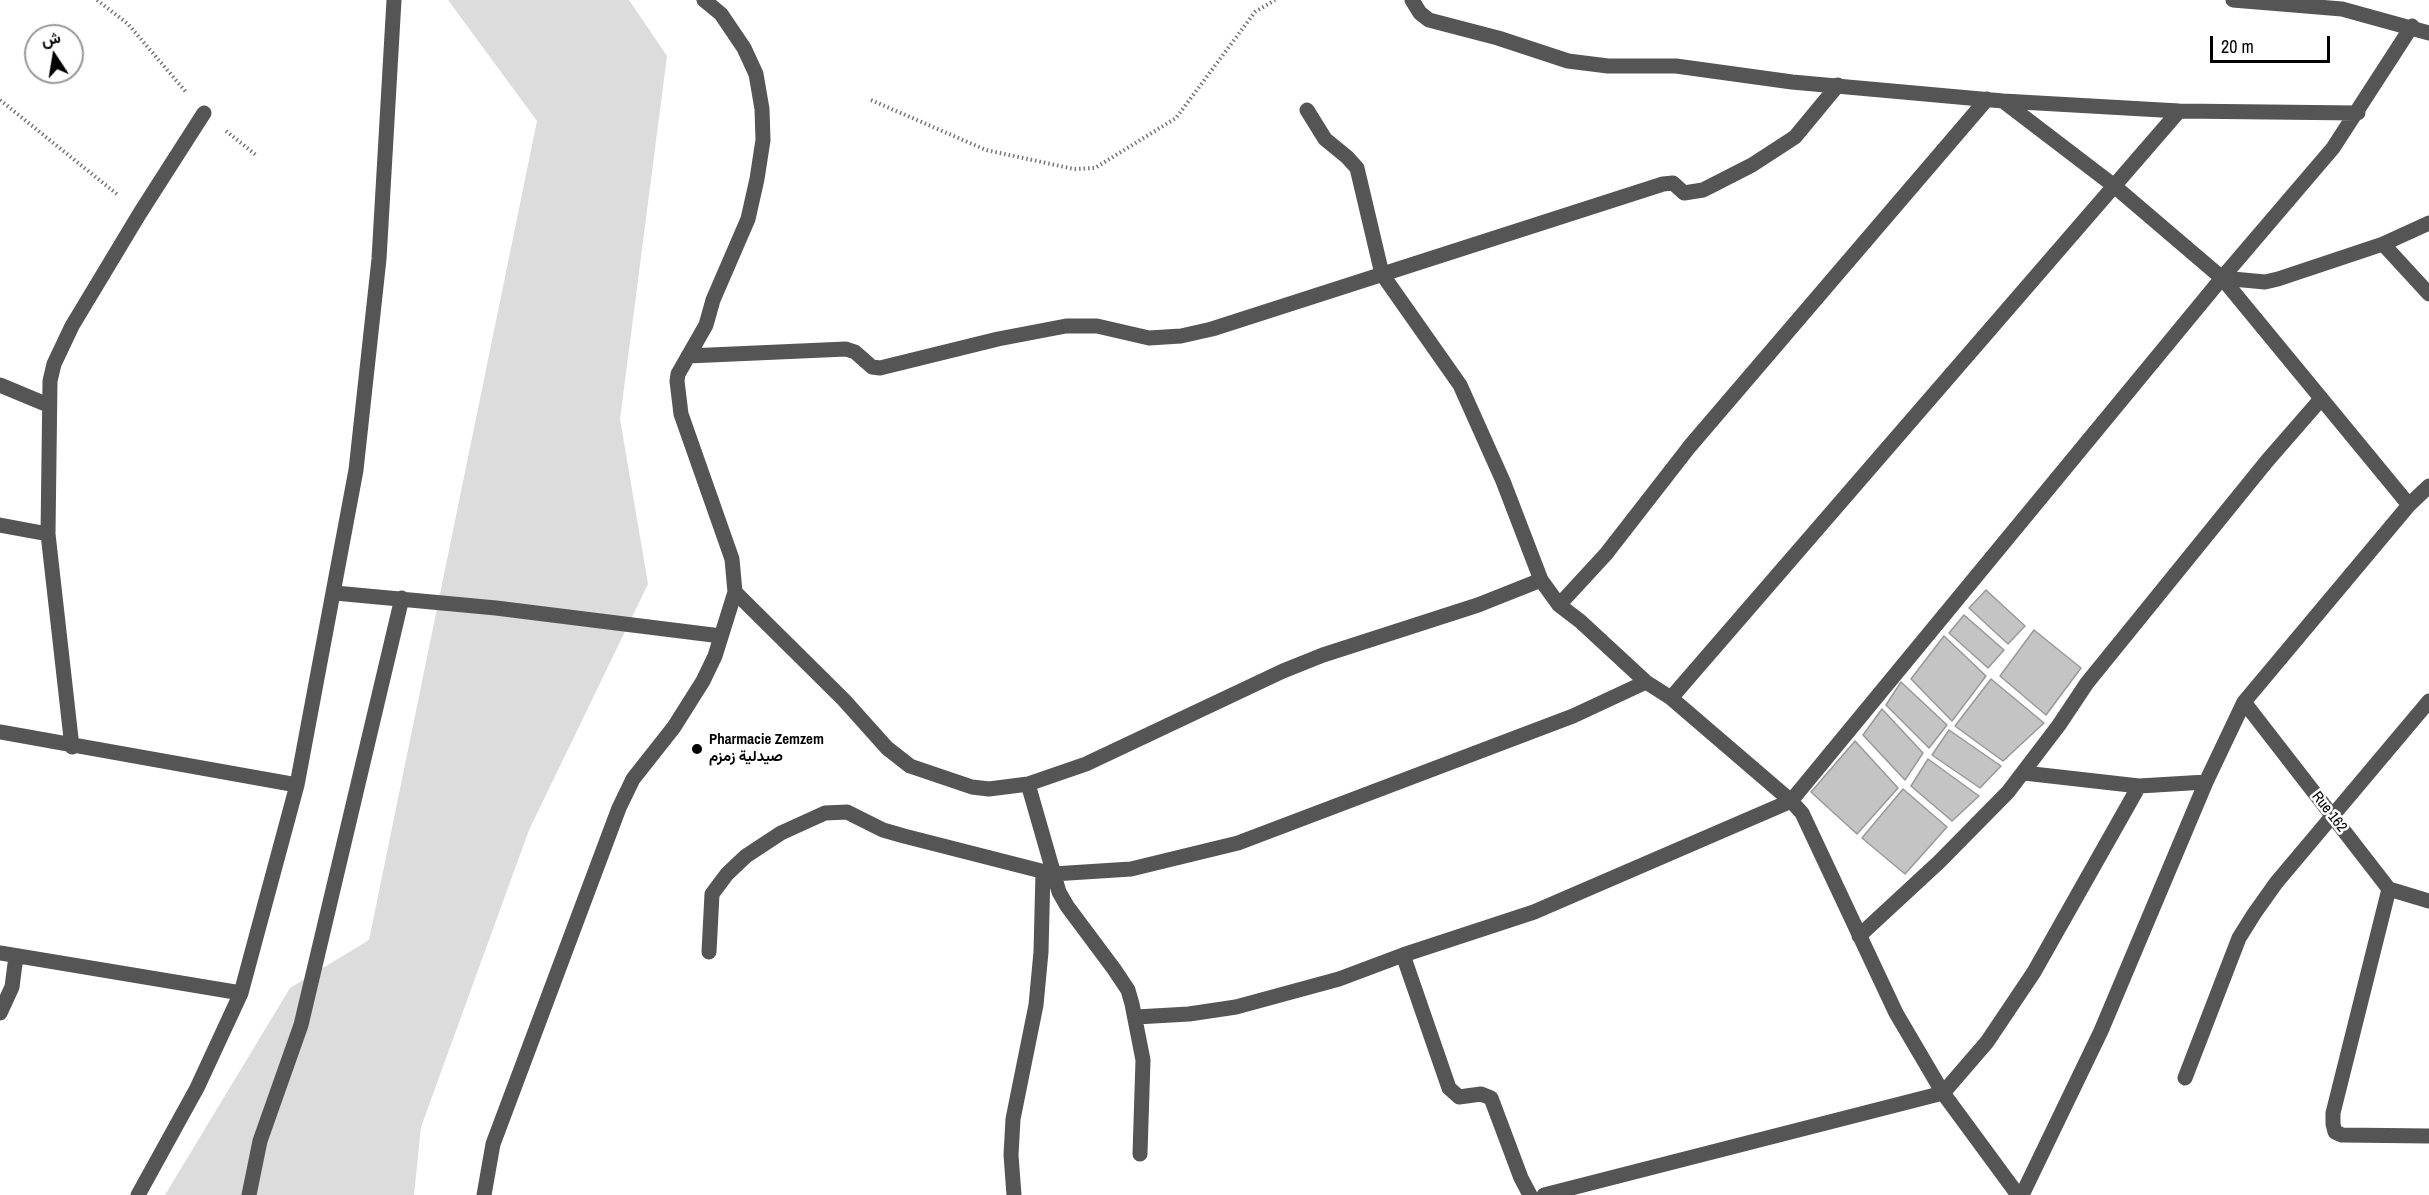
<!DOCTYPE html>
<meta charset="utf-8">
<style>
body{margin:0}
#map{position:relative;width:2429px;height:1195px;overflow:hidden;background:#fff;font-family:"Archivo Narrow",Vazirmatn,sans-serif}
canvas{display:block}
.north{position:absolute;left:24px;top:24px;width:60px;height:60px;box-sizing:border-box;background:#fff;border:2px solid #999;border-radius:50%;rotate:348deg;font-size:16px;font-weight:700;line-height:24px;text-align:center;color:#000}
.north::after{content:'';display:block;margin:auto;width:21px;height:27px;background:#000;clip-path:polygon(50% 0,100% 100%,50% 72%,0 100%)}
.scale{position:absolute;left:2210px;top:36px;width:120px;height:27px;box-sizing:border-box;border:3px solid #000;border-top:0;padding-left:8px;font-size:18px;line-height:21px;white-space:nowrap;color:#000;-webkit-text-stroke:4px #fff;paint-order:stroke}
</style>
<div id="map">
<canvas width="2429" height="1195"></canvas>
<div class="north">ش</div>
<div class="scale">20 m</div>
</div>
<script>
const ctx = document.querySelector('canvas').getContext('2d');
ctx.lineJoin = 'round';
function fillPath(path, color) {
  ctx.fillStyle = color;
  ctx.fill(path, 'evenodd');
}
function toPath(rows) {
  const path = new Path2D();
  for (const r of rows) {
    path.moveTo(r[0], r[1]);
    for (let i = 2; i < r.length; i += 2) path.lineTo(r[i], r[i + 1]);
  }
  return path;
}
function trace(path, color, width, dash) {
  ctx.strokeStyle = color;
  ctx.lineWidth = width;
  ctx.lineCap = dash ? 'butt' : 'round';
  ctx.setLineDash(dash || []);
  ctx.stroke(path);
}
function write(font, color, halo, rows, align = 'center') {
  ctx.font = font + ' "Archivo Narrow",Vazirmatn,sans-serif';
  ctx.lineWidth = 5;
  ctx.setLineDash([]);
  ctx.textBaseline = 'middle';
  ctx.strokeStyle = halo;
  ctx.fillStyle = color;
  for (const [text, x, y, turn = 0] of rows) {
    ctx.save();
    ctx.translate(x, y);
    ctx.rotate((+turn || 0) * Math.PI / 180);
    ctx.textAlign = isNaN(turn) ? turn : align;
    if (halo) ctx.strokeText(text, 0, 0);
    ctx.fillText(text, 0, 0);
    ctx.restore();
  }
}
fillPath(toPath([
 [448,0,629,0,667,56,620,419,648,584,529,830,421,1127,414,1195,165,1195,290,988,369,940,537,121]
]), '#dcdcdc');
const building = toPath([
 [1986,590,2025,626,2008,644,1969,608,1986,590],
 [1964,615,2004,650,1988,668,1949,633,1964,615],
 [2034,630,2081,668,2046,715,2000,676,2034,630],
 [1944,636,1986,676,1952,721,1911,679,1944,636],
 [1991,679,2044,723,2003,761,1955,726,1991,679],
 [1901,682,1947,725,1929,748,1886,705,1901,682],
 [1882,709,1923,753,1905,780,1863,735,1882,709],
 [1949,730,2001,766,1980,788,1932,755,1949,730],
 [1855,741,1898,788,1857,834,1811,792,1855,741],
 [1928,759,1979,796,1952,821,1911,786,1928,759],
 [1903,789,1947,827,1905,874,1862,838,1903,789]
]);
fillPath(building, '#c4c4c4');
trace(building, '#999', 1.5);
trace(toPath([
 [97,0,128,24,186,92],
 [0,100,118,195],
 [871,100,986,150,1074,169,1095,168,1176,118,1255,12,1275,0],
 [226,131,256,155]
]), '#777', 4, [1.5, 3]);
trace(toPath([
 [1412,0,1420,13,1429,20,1498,38,1568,61,1608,66,1676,66,1792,82,2003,101,2179,111,2358,113],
 [2233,0,2342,9,2429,33],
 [2003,101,2113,185,2222,278,2409,505],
 [1307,110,1325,139,1347,157,1357,168,1382,274,1460,385,1503,481,1541,580,1559,605,1580,621,1646,682,1671,698,1791,801,1802,813,1896,1013,1943,1093,2018,1195],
 [2383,244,2429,294],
 [2222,278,2265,282,2278,279,2383,244,2429,223],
 [688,356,846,349,855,352,872,367,880,368,998,339,1066,326,1097,326,1149,338,1181,336,1212,329,1663,184,1673,183,1684,193,1703,190,1752,165,1795,137,1838,85],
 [0,385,48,405],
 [0,525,48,534],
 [735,592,844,700,887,748,910,766,972,787,989,789,1028,784,1086,764,1283,671,1323,655,1478,605,1541,580],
 [335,593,496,608,721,636],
 [1559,605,1606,554,1690,446,1987,99],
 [1671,698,2179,111],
 [2244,702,2389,889,2429,901],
 [0,732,297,785],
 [72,747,48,534,50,381,54,364,72,326,140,213,204,113],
 [2024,773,2139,786,2206,782],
 [1028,784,1059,892,1067,906,1114,969,1128,990,1132,1004,1143,1060,1140,1154],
 [2389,889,2333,1113,2333,1124,2335,1132,2342,1135,2429,1136],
 [1859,936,1939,862,2008,792,2059,725,2087,683,2267,461,2321,399],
 [709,952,712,894,727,874,746,856,781,833,825,813,847,812,883,830,904,836,1053,874,1131,869,1238,843,1573,716,1646,682],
 [0,953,241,993],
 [1403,955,1449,1088,1459,1097,1481,1094,1491,1098,1521,1178,1530,1195],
 [0,1013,12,987,16,956],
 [1136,1017,1189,1014,1236,1007,1339,979,1403,955,1534,912,1791,801,2222,278,2333,148,2412,26],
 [2185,1078,2239,938,2254,914,2276,883,2429,701],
 [138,1195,197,1088,241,993,297,785,356,470,379,259,394,0],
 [249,1195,260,1141,301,1025,402,598],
 [484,1195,493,1144,619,808,633,779,674,727,703,681,715,656,735,592,732,559,681,414,677,381,678,374,706,325,713,300,748,219,757,179,763,140,762,109,756,74,744,48,721,14,704,0],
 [1014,1195,1011,1155,1013,1119,1036,1005,1041,952,1043,872],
 [1544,1195,1943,1093,1987,1042,2034,972,2139,786],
 [2022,1195,2101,1031,2206,782,2244,702,2409,505,2429,486]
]), '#555', 15);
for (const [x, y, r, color] of [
 [697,749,6,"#000"]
]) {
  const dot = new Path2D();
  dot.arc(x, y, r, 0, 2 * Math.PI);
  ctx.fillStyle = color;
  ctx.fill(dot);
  trace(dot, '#fff', 2);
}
write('bold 15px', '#000', '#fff', [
 ["Pharmacie Zemzem",709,740],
 ["صيدلية زمزم",709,757]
], 'left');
write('15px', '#000', '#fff', [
 ["Rue 162",2329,812,52]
]);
</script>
